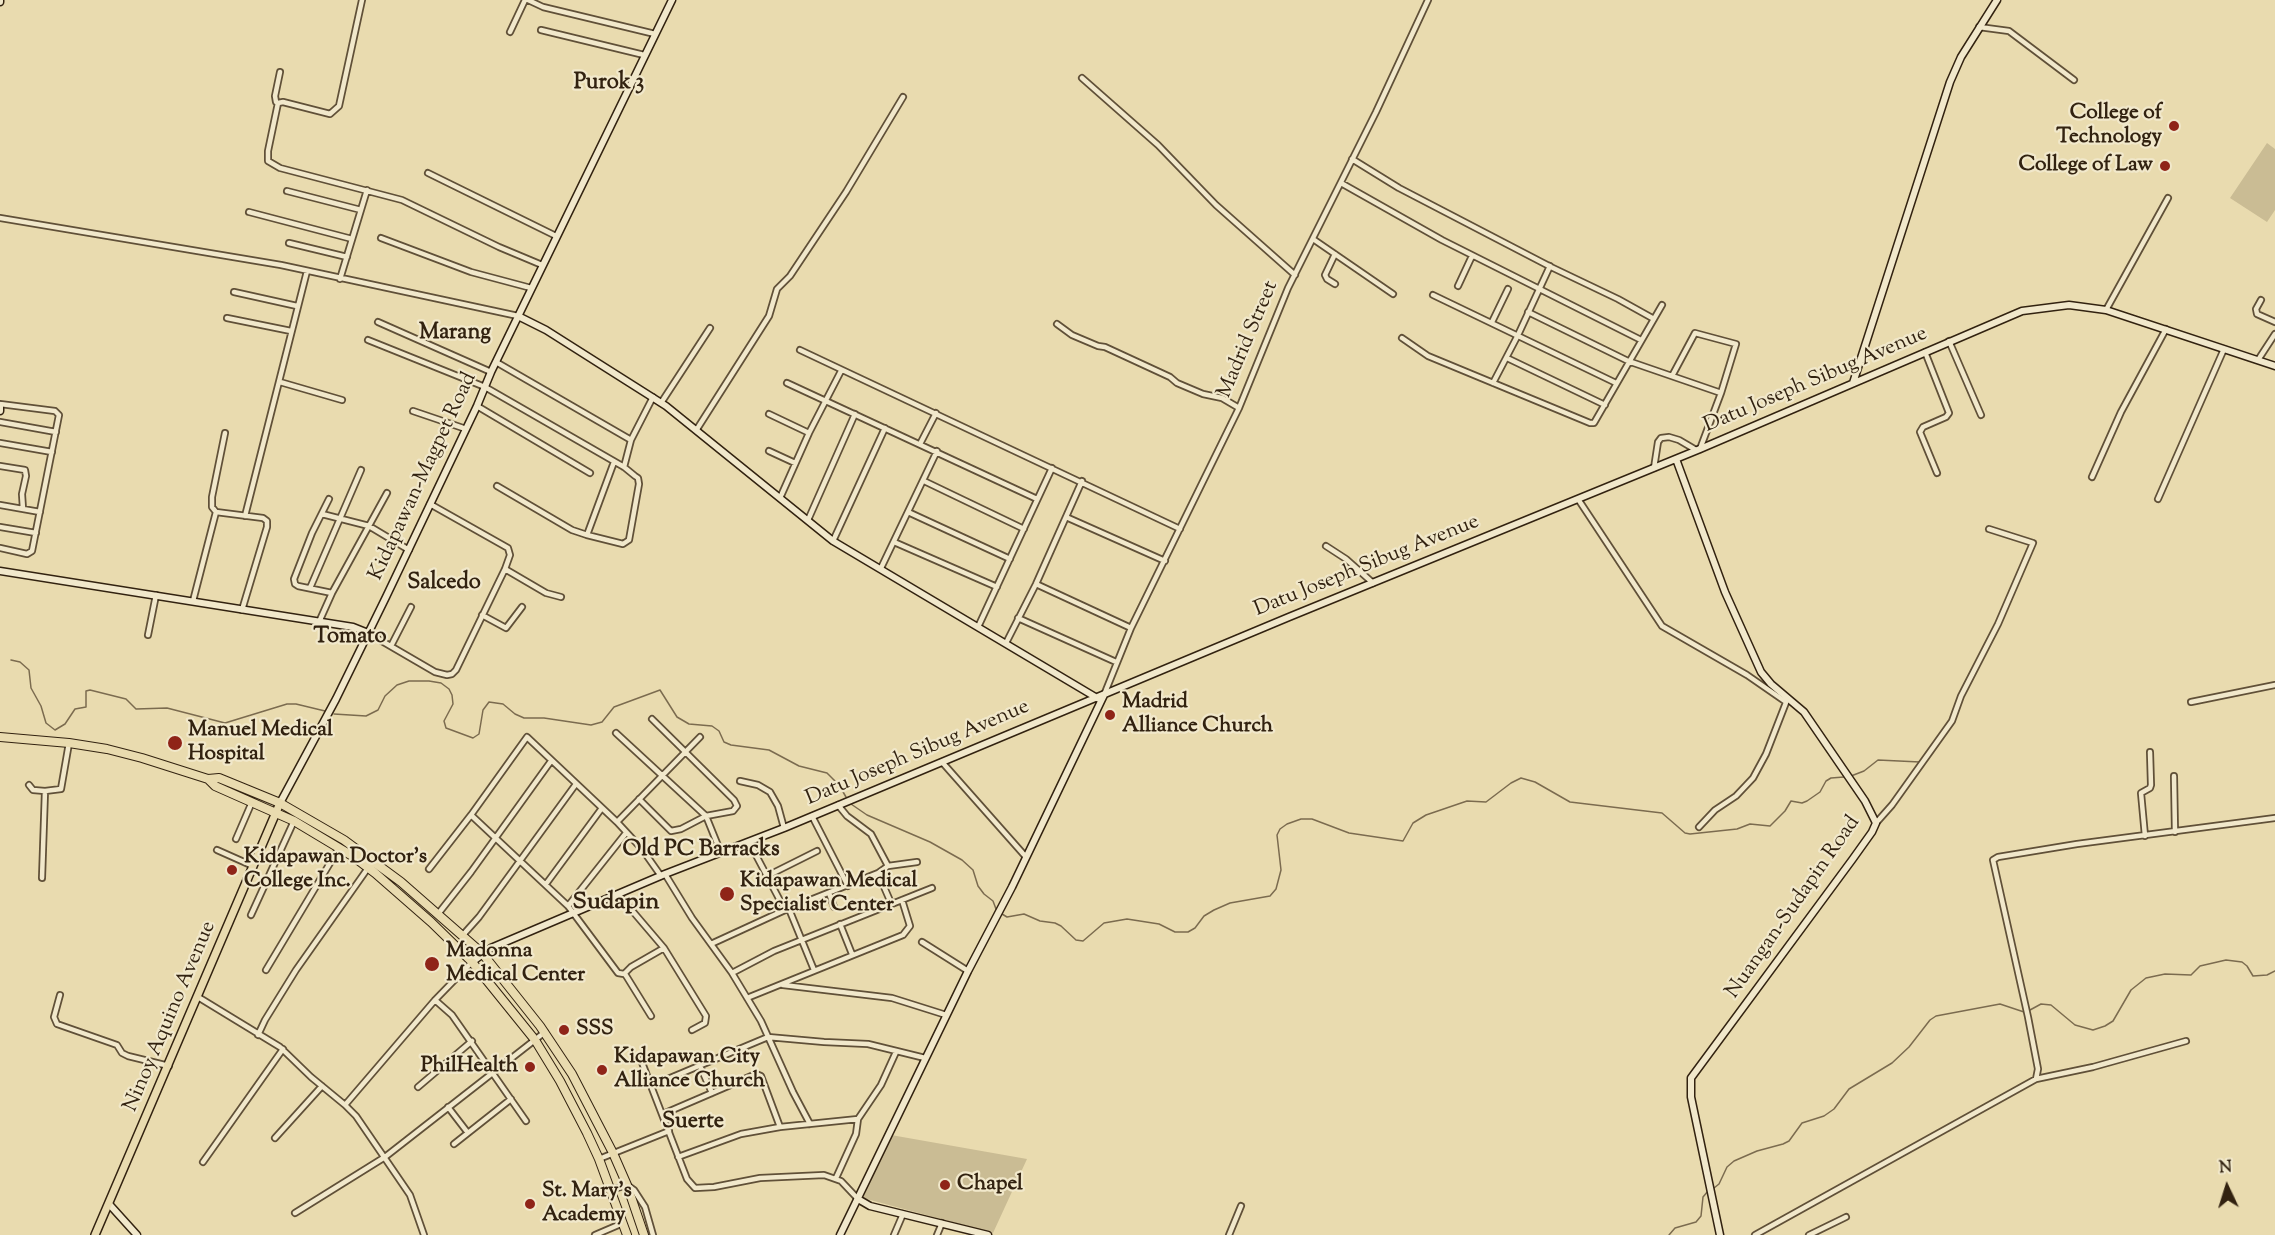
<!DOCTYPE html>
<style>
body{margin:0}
#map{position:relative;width:2275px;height:1235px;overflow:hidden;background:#e9dbaf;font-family:"Sorts Mill Goudy",serif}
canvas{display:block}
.north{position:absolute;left:2197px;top:1157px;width:60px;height:60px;-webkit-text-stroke:4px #f1e8cb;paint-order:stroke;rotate:356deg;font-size:16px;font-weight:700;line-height:24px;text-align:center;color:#322210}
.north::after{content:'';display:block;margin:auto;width:21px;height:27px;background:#322210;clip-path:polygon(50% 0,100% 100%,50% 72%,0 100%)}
</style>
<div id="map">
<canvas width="2275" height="1235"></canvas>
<div class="north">N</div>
</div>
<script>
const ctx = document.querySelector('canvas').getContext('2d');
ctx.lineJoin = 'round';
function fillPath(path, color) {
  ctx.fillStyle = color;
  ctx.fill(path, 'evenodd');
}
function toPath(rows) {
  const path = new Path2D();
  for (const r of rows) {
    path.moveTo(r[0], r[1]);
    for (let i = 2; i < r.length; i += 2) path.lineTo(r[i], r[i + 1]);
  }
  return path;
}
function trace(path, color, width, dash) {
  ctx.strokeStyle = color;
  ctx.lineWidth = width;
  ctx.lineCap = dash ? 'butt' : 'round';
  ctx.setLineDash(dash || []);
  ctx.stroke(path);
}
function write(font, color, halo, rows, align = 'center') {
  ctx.font = font + ' "Sorts Mill Goudy",serif';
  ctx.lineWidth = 4.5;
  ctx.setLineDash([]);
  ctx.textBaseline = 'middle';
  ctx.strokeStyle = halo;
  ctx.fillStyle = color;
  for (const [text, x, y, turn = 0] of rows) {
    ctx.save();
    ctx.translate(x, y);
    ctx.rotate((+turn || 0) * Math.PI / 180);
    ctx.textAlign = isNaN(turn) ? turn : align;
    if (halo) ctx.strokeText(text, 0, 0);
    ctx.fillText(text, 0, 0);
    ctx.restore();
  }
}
fillPath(toPath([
 [2267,143,2275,149,2275,210,2267,222,2230,198],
 [891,1135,1027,1159,993,1233,863,1198]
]), '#cabc94');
trace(toPath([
 [11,660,20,662,29,670,31,688,41,706,46,723,55,730,65,724,75,709,86,707,86,691,90,690,126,699,136,709,167,708,225,723,287,704,296,704,325,711],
 [334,714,366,716,378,710,385,696,397,685,409,681,429,681,441,683,449,689,452,695,453,704,444,721,446,728,473,738,479,734,483,710,489,702,503,704,515,714,524,718,544,718,591,725,602,722,614,707,660,690,677,717,689,724,712,726,719,731,724,742,731,745,769,750,799,766,827,773,839,785,846,797],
 [1851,776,1864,771,1878,760,1920,762],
 [851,804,867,815,930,842,962,860,973,870,978,886,984,894,993,901,996,909],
 [1002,914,1007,917,1024,914,1040,921,1055,923,1061,926,1076,940,1083,941,1104,923,1127,919,1159,924,1175,932,1188,932,1195,928,1204,916,1214,910,1230,903,1270,896,1276,889,1281,870,1277,835,1280,829,1287,824,1301,819,1312,819,1349,833,1403,841,1413,823,1426,815,1467,801,1486,802,1511,783,1521,778,1535,782,1570,802,1662,813,1685,833,1690,834,1737,829,1750,824,1770,826,1785,811,1791,801,1802,803,1807,801,1820,792,1826,781,1831,778,1844,777],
 [2030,1010,2041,1004,2051,1005,2075,1025,2093,1030,2105,1026,2113,1021,2131,990,2146,978,2165,974,2191,975,2200,966,2226,960,2242,962,2247,966,2253,976,2267,975,2275,971],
 [1714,1188,1719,1184,1727,1167,1734,1161,1757,1151,1783,1144,1789,1141,1802,1123,1824,1116,1834,1109,1849,1089,1892,1063,1909,1047,1930,1020,1936,1016,2000,1004,2024,1012],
 [1669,1235,1675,1228,1696,1222,1701,1216,1703,1197,1708,1191]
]), '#7b6b4f', 1.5);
const street = toPath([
 [362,0,339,106,330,114,283,102,278,103,268,151,268,161,280,168,402,200,499,247,542,265],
 [528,0,543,7,655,34],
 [1979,27,2009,31,2074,80],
 [541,30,644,55],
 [510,32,525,0],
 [1082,78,1158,145,1216,205,1295,275],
 [278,103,276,102,275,96,280,72],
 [1352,159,1399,188,1551,267,1618,299,1654,319],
 [428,173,556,236],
 [1341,183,1442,240,1641,340],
 [287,191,361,210],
 [249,212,352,239],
 [0,218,281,265,518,316],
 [381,238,471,272,531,288],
 [1313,239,1393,294],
 [289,243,347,257],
 [340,279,367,190],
 [1335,284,1327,279,1325,275,1335,254],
 [1458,286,1472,256],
 [234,292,297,306],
 [1433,295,1616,383],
 [2261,300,2256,309,2257,314,2275,322],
 [2106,310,2168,198],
 [1528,312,1628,361,1721,393],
 [227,318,291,331],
 [378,322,491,372],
 [1492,322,1508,289],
 [1057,324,1072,335,1098,346,1105,347,1170,377,1177,383,1203,394,1222,398,1239,408],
 [1402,338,1428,356,1590,423,1594,423,1662,305],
 [368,340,485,387,624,467,635,476,638,478,639,484,629,540,623,544,587,535,614,462],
 [1949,341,1981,415],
 [800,350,1180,529],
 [1925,352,1949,413,1946,417,1923,427,1920,432,1937,473],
 [1507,358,1605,405],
 [2258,360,2275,334],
 [496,362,631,440],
 [1672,376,1695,333,1736,344,1721,393,1700,449],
 [280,382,342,400],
 [787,383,1037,499],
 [1493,383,1518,335,1550,266],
 [661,403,710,328],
 [0,404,55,411,59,415,32,551,27,554,0,548],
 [477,406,590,473],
 [413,411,466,429],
 [769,414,809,433],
 [0,422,56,432],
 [697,429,769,316,777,289,790,276,846,192,903,97],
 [0,443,52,452],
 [920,444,936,413],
 [769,451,795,463],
 [0,466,25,470,26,476,22,494,23,509],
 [624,467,631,440,653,397],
 [1654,468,1658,442,1661,438,1669,437,1679,440,1696,450],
 [2092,477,2121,412,2166,329],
 [924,481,1024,529],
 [497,486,572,530,587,535],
 [780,498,809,433,841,371],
 [329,499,312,533,294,579,295,584,298,586,332,593],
 [1578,499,1662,626,1747,675,1786,702],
 [2158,499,2224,349],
 [0,505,40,512],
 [216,512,263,518,267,521,267,527,242,610],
 [908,512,1010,559],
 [322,514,369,526,409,550],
 [245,516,307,271],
 [1066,517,1165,561],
 [808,520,855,414],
 [0,527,36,533],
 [833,541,885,428],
 [894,542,997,587],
 [1326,546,1346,559,1373,583],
 [881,568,937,451],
 [505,569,546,593,561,597],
 [1036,584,1131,628],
 [310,588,361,470],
 [193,601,216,512,212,507,212,497,225,433],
 [482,615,506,628,522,607],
 [1018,618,1116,662],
 [319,622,332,593,387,493],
 [978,627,1052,468],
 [368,633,435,672,447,675,452,674,456,670,505,569,510,555,508,548,430,504],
 [148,635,156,595],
 [1006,643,1036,584,1082,481],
 [391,646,411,607],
 [1104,695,1131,628,1239,408,1288,288,1376,112,1428,0],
 [2191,702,2275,685],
 [616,733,706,816,721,853],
 [942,762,1026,857],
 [2174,776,2175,832],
 [740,781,758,785,770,792,778,806,784,828],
 [29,785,33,790,45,791,61,789,69,743],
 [639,799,671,831,681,829,706,816,733,811,737,806,734,800,652,719],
 [838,805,847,816,871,834,888,866],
 [471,815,568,906,618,973,624,974,631,967,664,948],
 [812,816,848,886],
 [617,822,700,737],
 [1876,823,1892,805,1952,721,1961,696,1998,624,2033,543,1989,529],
 [1699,827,1715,810,1736,796,1753,778,1766,754,1787,700],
 [2145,836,2141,793,2150,788,2151,785,2150,752],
 [236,839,252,802],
 [749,842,785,910],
 [217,850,253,866],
 [429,869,471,815,527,737,617,822,642,849,661,876],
 [878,873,891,903],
 [665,874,692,918,732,973,774,951,932,888],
 [767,876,817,851],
 [42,878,45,791],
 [546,884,602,808],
 [829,893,834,907],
 [618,894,664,948,706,1016,705,1023,692,1030],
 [568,906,626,833],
 [789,909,814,970],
 [438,914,471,872,551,761],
 [251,915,294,821],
 [840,924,852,954],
 [462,936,479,917,576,784],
 [922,942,968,971],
 [711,944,785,910,878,873,888,866,917,862],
 [266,970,339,848],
 [732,973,761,1021,793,1092,810,1124],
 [625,974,651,1016],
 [783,985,892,998,946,1015],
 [60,995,54,1017,57,1024,117,1045,122,1053,128,1056,169,1066],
 [198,997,280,1047,311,1077,345,1105,435,1000,472,962],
 [747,998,903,935,910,926,902,900],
 [435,1000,452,1015,526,1121],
 [258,1035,265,1020,296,970,368,868],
 [641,1060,687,1179,695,1188,714,1187,760,1178,824,1175,841,1181,858,1199],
 [700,1066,712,1093],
 [2036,1079,2038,1069,2028,1017,1993,860,1998,857,2077,844,2275,818],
 [651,1086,768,1037,824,1042,868,1044,925,1058],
 [418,1087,472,1041],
 [345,1105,356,1116,410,1195,424,1235],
 [448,1107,468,1133],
 [663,1114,756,1074,761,1076,780,1127],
 [275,1138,322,1086],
 [454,1144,511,1099],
 [678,1157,741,1134,780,1127,858,1119,881,1085,896,1052],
 [599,1159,669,1131],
 [203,1162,283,1049],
 [836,1178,856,1134,858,1119],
 [611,1190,627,1185,634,1190,645,1207,653,1235],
 [295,1213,385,1157,545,1032],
 [595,1235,623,1223],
 [894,1235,903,1214],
 [937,1235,942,1223],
 [1229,1235,1241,1206],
 [1755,1235,2036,1079,2093,1067,2186,1041],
 [1809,1235,1846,1217]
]);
const secondary = toPath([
 [0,2,0,0],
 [518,316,546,330,666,406,833,541,1097,698],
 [1853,383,1950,82,1961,57,1997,0],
 [0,406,0,411],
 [1676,459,1725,592,1761,672,1771,684,1804,712,1865,801,1876,823,1872,832,1852,860,1691,1078,1691,1097,1720,1235],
 [0,571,353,627,368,633],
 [280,803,336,699,386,597,477,406,491,372,672,0],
 [472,962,491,948,665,874,784,828,1289,617,1700,449,2022,311,2069,305,2106,310,2275,366],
 [858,1199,870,1206,988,1235],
 [109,1204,137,1235],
 [840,1235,968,971,1012,887,1104,695]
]);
const primary = toPath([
 [95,1235,280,803]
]);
const highway = toPath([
 [0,737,69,743,107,749,142,758,208,779,215,786,294,821,354,857,375,873,431,922,472,962,535,1040,560,1081,587,1133,599,1159,627,1235],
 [208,779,219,778,280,803,344,840,401,882,482,953,540,1026,572,1074,613,1153,627,1185,644,1235]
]);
trace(street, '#605038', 8);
trace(secondary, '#322210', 9);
trace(primary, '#322210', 10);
trace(highway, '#322210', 10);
trace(street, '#f1e8cb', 4.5);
trace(secondary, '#f1e8cb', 6);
trace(primary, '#e9dbaf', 7);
trace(highway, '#e9dbaf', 8);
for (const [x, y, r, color] of [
 [2174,126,6,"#8f2418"],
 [2165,166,6,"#8f2418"],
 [1110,715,6,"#8f2418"],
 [175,743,8,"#8f2418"],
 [232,870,6,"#8f2418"],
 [727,894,8,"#8f2418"],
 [432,964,8,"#8f2418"],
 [564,1030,6,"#8f2418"],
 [530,1067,6,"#8f2418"],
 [602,1070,6,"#8f2418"],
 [945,1185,6,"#8f2418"],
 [530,1204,6,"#8f2418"]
]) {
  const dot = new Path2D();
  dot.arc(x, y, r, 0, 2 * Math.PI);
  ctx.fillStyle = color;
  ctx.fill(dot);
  trace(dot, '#f1e8cb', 2);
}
write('bold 21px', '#322210', '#f1e8cb', [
 ["College of",2162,114,"right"],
 ["Technology",2162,138,"right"],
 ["College of Law",2153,166,"right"],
 ["Madrid",1122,703],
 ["Alliance Church",1122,727],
 ["Manuel Medical",188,731],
 ["Hospital",188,755],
 ["Kidapawan Doctor's",244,858],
 ["College Inc.",244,882],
 ["Kidapawan Medical",740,882],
 ["Specialist Center",740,906],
 ["Madonna",446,952],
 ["Medical Center",446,976],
 ["SSS",576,1030],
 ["Kidapawan City",614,1058],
 ["Alliance Church",614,1082],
 ["PhilHealth",518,1067,"right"],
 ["Chapel",957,1185],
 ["St. Mary's",542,1192],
 ["Academy",542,1216]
], 'left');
write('21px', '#322210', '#f1e8cb', [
 ["Madrid Street",1249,340,-67],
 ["Datu Joseph Sibug Avenue",1816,381,-23],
 ["Kidapawan-Magpet Road",424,477,-65],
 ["Datu Joseph Sibug Avenue",1367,567,-22],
 ["Datu Joseph Sibug Avenue",918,754,-23],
 ["Nuangan-Sudapin Road",1794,908,-55],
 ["Ninoy Aquino Avenue",171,1017,-67]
]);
write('bold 22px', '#322210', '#f1e8cb', [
 ["Purok 3",609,84],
 ["Marang",455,334],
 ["Salcedo",444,584],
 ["Tomato",350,638],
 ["Old PC Barracks",701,851],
 ["Suerte",693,1123]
]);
write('bold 24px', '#322210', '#f1e8cb', [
 ["Sudapin",616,904]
]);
</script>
